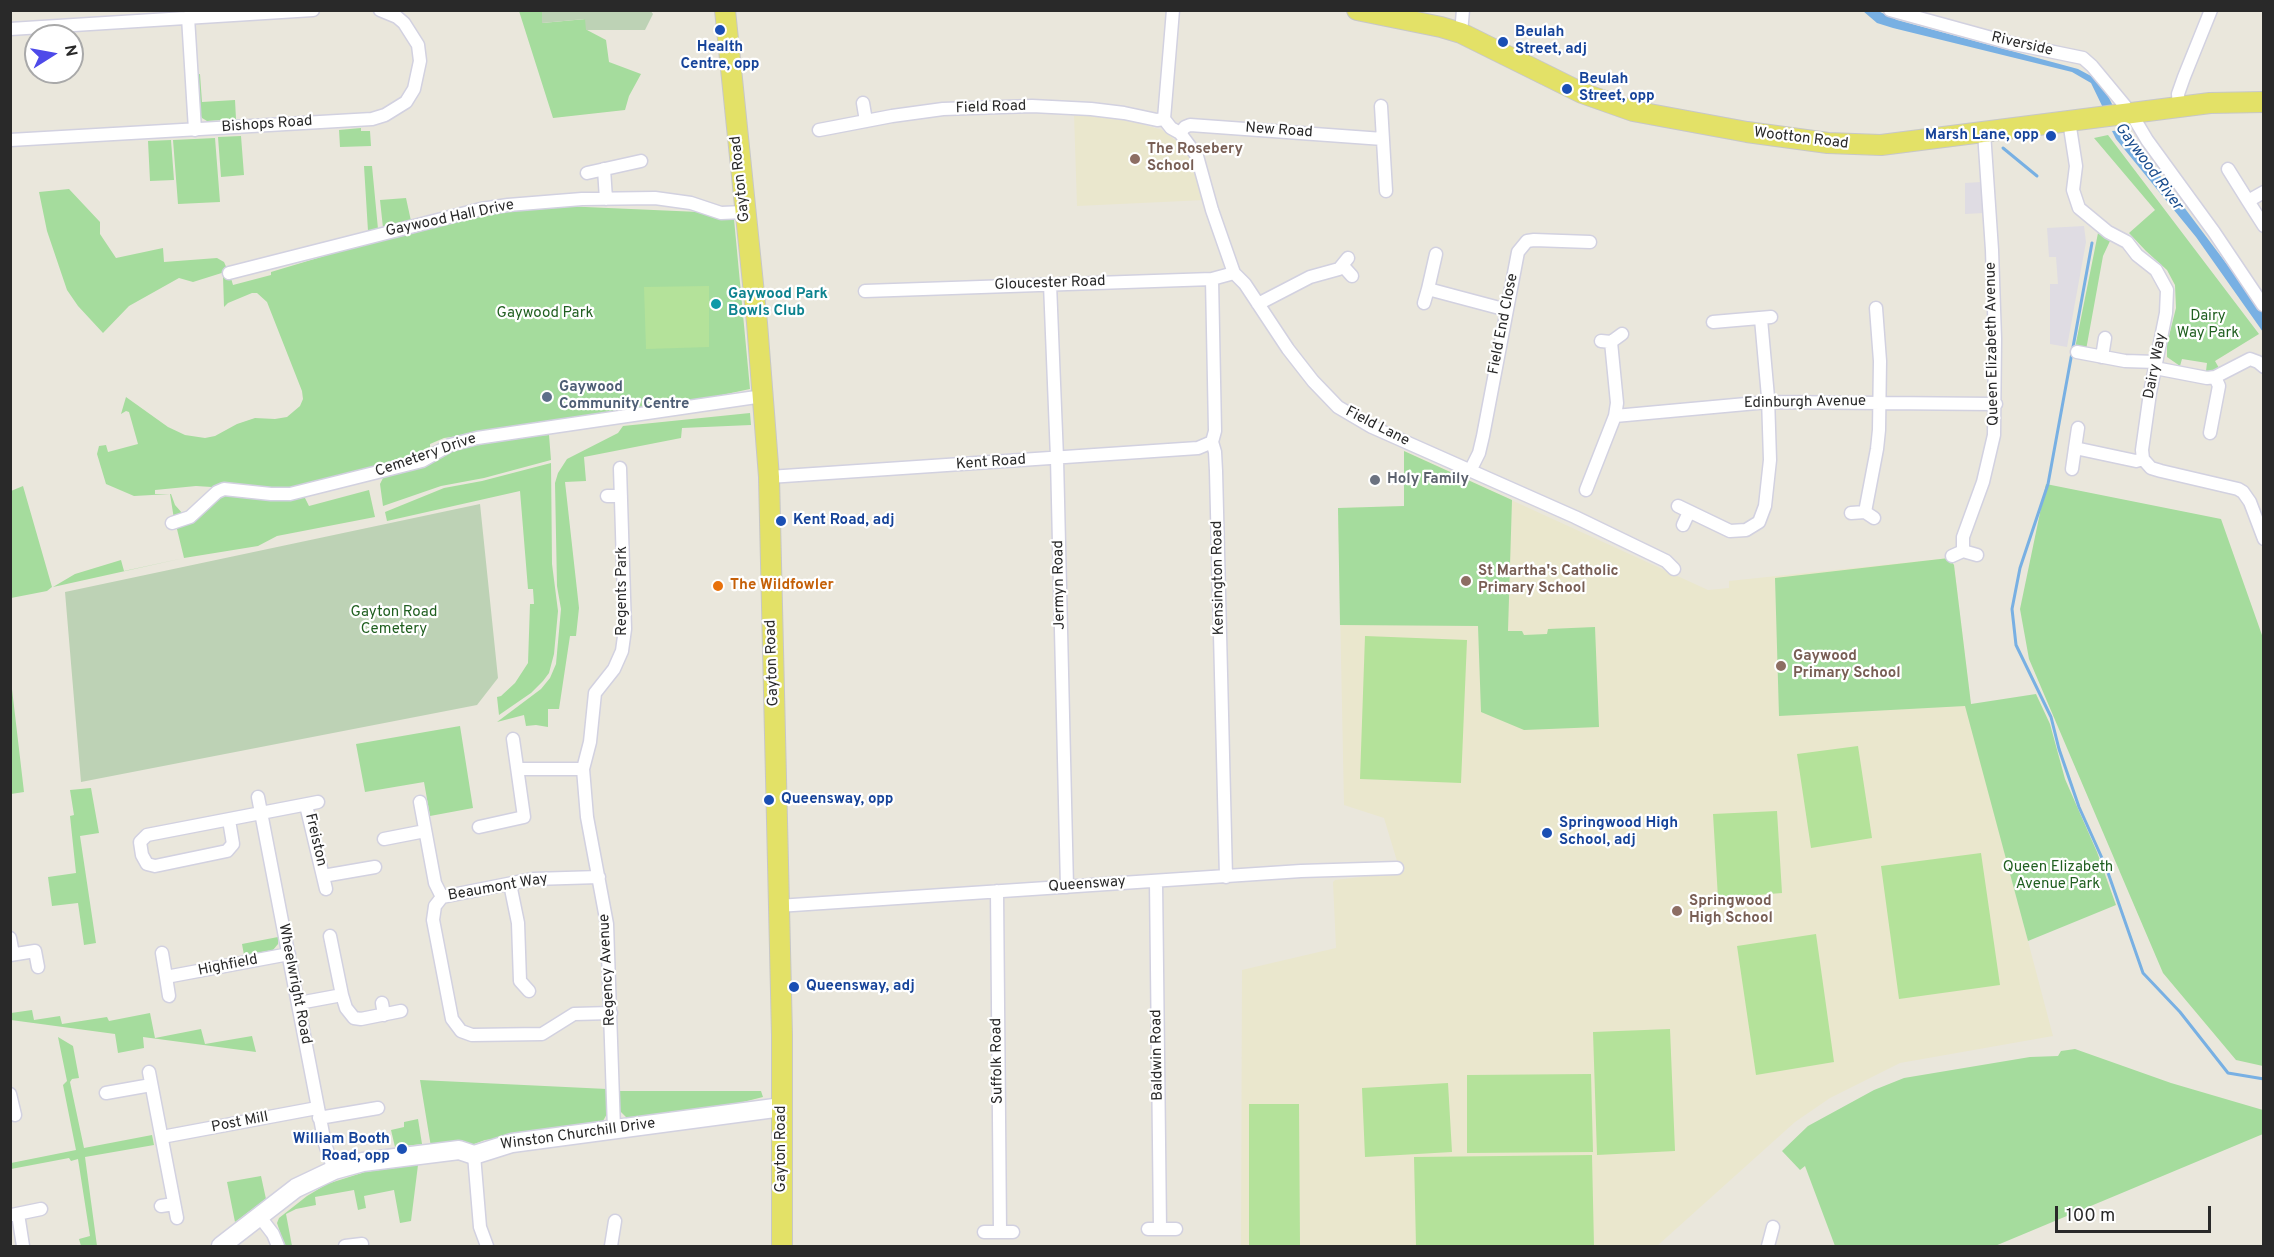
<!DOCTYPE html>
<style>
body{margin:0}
#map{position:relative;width:2274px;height:1257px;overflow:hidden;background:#eae7dc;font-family:Overpass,sans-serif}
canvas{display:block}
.frame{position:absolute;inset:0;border:12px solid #292929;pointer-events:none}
.north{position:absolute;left:24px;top:24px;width:60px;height:60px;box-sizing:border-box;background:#fff;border:2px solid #a9a9a9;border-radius:50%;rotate:79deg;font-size:16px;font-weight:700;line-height:24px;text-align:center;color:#292929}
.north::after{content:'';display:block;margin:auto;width:21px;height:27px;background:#4e4ae9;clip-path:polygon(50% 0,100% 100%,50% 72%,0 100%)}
.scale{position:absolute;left:2055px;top:1206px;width:156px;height:27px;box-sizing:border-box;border:3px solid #292929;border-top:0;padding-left:8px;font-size:18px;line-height:21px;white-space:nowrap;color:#292929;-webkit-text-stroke:4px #fff;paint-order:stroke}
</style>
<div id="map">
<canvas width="2274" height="1257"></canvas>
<div class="frame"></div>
<div class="north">N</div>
<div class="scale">100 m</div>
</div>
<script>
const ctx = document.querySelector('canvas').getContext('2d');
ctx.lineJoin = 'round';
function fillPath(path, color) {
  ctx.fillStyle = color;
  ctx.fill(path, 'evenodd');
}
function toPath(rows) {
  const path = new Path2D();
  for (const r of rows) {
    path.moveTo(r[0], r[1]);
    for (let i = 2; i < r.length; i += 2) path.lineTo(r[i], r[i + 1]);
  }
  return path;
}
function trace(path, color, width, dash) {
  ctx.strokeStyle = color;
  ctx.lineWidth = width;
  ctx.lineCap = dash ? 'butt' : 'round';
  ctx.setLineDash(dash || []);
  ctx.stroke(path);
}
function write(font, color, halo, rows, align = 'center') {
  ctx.font = font + ' Overpass,sans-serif';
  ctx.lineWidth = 4.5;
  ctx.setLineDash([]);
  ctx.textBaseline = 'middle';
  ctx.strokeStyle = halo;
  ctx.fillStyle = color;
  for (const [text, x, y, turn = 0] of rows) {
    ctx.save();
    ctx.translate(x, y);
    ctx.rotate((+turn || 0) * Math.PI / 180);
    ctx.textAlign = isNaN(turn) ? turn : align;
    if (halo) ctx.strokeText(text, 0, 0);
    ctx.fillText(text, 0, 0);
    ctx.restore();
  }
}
fillPath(toPath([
 [1981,182,1983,213,1965,214,1965,183],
 [2084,226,2086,242,2067,347,2050,344,2050,284,2058,284,2056,257,2049,257,2047,228]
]), '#dfdce3');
fillPath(toPath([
 [1074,114,1124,119,1162,130,1191,152,1205,200,1077,206],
 [1404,451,1708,590,1729,588,1729,581,1949,558,1954,565,1971,705,1966,706,2053,1036,1900,1063,1830,1098,1795,1122,1657,1246,1241,1246,1242,970,1336,948,1333,882,1335,880,1396,873,1397,861,1384,818,1344,805,1338,508,1404,506]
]), '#eae7cd');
fillPath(toPath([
 [519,11,542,11,542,23,586,19,587,30,606,40,609,62,641,74,629,96,625,110,553,118],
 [200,74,202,102,235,100,236,119,207,121,202,118,198,111,193,75],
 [361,128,361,131,370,131,371,146,340,147,339,130],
 [2108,135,2259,334,2215,361,2219,368,2214,371,2206,371,2207,363,2182,359,2180,366,2167,357,2167,344,2176,308,2175,285,2167,270,2146,251,2129,233,2155,210,2094,138],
 [241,136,244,175,221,177,218,137],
 [215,138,220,202,178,204,173,140],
 [171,140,174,180,150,181,148,141],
 [364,166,372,166,378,229,368,231],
 [69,189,100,222,100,234,116,258,163,248,164,262,217,258,224,262,228,271,193,282,179,278,129,306,103,333,78,306,67,290,47,231,39,192],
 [406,198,411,221,383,228,380,200],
 [540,205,699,212,717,218,734,219,750,389,656,409,444,438,430,444,430,452,421,458,290,492,196,486,155,490,155,494,171,494,175,505,183,514,174,519,170,494,134,496,106,484,97,454,99,446,106,445,108,452,138,444,129,412,126,411,121,414,126,397,168,427,185,435,205,438,215,436,237,424,255,418,275,419,287,417,300,406,303,399,302,391,267,302,257,293,252,293,228,303,224,307,223,276,230,275,233,285,271,275,271,272,401,233],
 [2098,233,2110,241,2103,256,2086,350,2075,348],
 [750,413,751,425,682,428,681,438,584,457,586,481,565,482,579,608,576,636,570,636,559,709,548,709,548,727,536,725,526,726,524,715,497,722,541,689,550,678,556,664,561,609,557,586,555,483,558,473,567,459,618,433,623,426],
 [549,435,551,460,484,478,441,486,383,506,380,484,383,478,390,475,450,449,477,440],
 [1404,451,1512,500,1508,631,1522,631,1524,635,1547,634,1548,629,1595,627,1599,727,1524,730,1481,712,1478,626,1340,625,1338,508,1404,506],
 [551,463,552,564,558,611,554,654,549,673,543,681,531,693,499,715,497,697,501,696,515,683,528,663,530,604,534,604,533,589,528,589,520,491,387,521,385,512,444,488,482,481],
 [2046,484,2221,519,2263,638,2263,1066,2236,1060,2163,973,2029,659,2020,609],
 [23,486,52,587,47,591,11,598,11,491],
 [369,490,375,517,277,536,258,546,184,558,53,587,75,574,121,560,124,571,184,558,176,525,220,494,303,494,309,506],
 [1949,558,1954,565,1971,704,2036,694,2050,724,2065,779,2097,852,2116,905,2028,941,1965,706,1779,716,1775,578],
 [10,672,24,792,11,794,10,794],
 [460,726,473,808,430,816,424,782,365,792,356,744],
 [91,788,99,833,80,836,96,943,84,945,78,903,52,906,48,877,76,873,70,816,74,815,70,790],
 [278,937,278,944,273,950,244,955,242,944],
 [32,1010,34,1020,60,1016,62,1024,107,1017,109,1021,150,1013,155,1038,201,1029,205,1044,252,1036,256,1052,143,1037,144,1048,118,1053,115,1034,11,1020,11,1013],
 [58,1037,73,1046,79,1078,72,1079,70,1082,84,1148,152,1135,154,1145,85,1157,97,1246,81,1246,79,1239,90,1236,78,1159,71,1161,69,1158,11,1169,11,1163,76,1150,63,1085,67,1081],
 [2075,1049,2171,1083,2263,1110,2263,1134,1995,1246,1835,1246,1805,1166,1800,1170,1782,1151,1808,1126,1874,1090,1904,1078,2030,1057,2058,1056,2061,1051],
 [420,1080,607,1089,608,1112,603,1121,591,1126,485,1140,474,1144,431,1147],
 [618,1091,761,1091,763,1097,711,1110,629,1120,620,1111],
 [418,1119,422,1144,395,1147,391,1130,404,1127,404,1122],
 [418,1165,411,1221,400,1223,394,1190,364,1196,366,1208,358,1210,354,1190,315,1197,316,1205,296,1209,286,1214,292,1246,286,1246,283,1241,277,1223,279,1218,307,1196,327,1184,365,1172],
 [261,1176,266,1199,235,1222,227,1182]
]), '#a5dc9d');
fillPath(toPath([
 [650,10,653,14,645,30,586,30,585,19,542,23,542,11],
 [480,504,498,678,477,705,81,782,65,592]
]), '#bdd2b5');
fillPath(toPath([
 [709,286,709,347,646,349,644,287],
 [1365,636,1467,640,1461,783,1360,779],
 [1858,746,1872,838,1811,848,1797,754],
 [1777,811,1782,893,1718,898,1713,814],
 [1981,853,2000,985,1899,999,1881,866],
 [1816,934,1834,1062,1756,1075,1737,946],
 [1670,1029,1675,1151,1597,1155,1593,1032],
 [1591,1074,1593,1152,1467,1153,1467,1075],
 [1448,1083,1452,1152,1365,1157,1362,1088],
 [1249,1104,1299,1104,1300,1246,1249,1246],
 [1592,1155,1594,1246,1416,1246,1414,1157]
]), '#b4e29a');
fillPath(toPath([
 [1863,11,1878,11,1897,20,2078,69,2091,76,2106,92,2116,112,2106,114,2091,83,2072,72,1893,28,1877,23],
 [2126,130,2256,303,2263,314,2263,332,2196,237,2116,139,2112,131]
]), '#78b0e3');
trace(toPath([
 [2003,148,2037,176],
 [2092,243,2048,484,2020,568,2012,609,2016,645,2051,717,2059,749,2079,807,2106,867,2143,973,2180,1012,2228,1073,2264,1079]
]), '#78b0e3', 3);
const street = toPath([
 [1173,10,1164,119,1171,128,1180,133,1197,156,1212,210,1234,273,1245,284,1288,349,1313,381,1338,407,1372,427,1575,517,1666,561,1674,569],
 [1890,10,2010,43,2083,58,2092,66,2131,113,2147,140,2214,232,2263,305],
 [188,17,195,130],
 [10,29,313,10],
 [1461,33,1463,10],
 [863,103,866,121],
 [1381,106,1386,191],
 [2179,107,2178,94,2184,77,2211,10],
 [2069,121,2076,166,2073,190,2079,208,2108,232,2127,242,2137,255,2156,270,2167,290,2166,313,2150,393,2142,450,2143,459,2151,468,2161,471,2238,489,2243,492,2250,502,2264,539],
 [819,130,892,116,943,109,1032,106,1091,109,1124,113,1157,120,1164,119],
 [1180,133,1185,127,1190,125,1383,139],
 [10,140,372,119,385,115,406,102,414,89,420,61,418,45,404,23,397,17,380,10],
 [604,169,606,199],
 [2228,169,2248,201],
 [587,173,641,161],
 [2264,192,2248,201,2264,226],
 [1436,254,1428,289,1507,310],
 [1343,266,1352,276],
 [229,273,481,209,508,205,582,199,655,198,691,203,721,213,744,212],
 [1212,279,1215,431,1212,442,1215,452,1216,471,1226,877],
 [1050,284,1057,458,1067,887],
 [865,291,1212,279,1234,273],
 [1424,303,1428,289],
 [1258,304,1310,277,1339,269,1348,258],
 [1713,322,1771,317],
 [1601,341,1611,342,1622,334],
 [2077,352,2125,361,2156,362],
 [2102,357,2105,338],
 [2155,368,2207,378,2215,377,2250,359,2258,362,2264,367],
 [1615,416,1768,402,1996,404],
 [2210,433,2219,386,2215,377],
 [2075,448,2078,428],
 [2072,469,2075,448,2136,461,2143,459],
 [1470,471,1479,453,1483,436,1518,252,1527,241,1534,240,1590,242],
 [769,477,1198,448,1212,442],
 [1586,490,1615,416,1617,403,1611,342],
 [607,496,621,496],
 [1678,506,1730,531,1746,530,1759,522,1765,506,1770,460,1768,397,1761,319],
 [1865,512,1877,449,1879,430,1880,361,1876,308],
 [1851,513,1865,512,1874,518],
 [172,523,190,517,217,492,224,489,271,494,290,494,422,461,450,445,477,438,763,396],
 [1683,525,1689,512],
 [1963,551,1963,537,1983,482,1994,435,1995,339,1992,250,1984,132],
 [1952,556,1963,551,1977,555],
 [518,769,583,769],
 [258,797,325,1144,334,1170],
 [420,802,435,883,442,897],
 [306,805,326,889],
 [229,820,233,844,227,851,155,866,147,864,142,855,140,842,147,835,318,802],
 [479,827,524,817,513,739],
 [384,839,425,831],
 [323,876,375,867],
 [599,877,533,879,442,897,435,906,433,920,452,1019,461,1031,472,1035,542,1034,574,1014,611,1013],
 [1156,881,1160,1229],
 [510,884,518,923,520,981,529,991],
 [997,891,1000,1232],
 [778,906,1301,871,1397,868],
 [330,936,342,995,346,1008,354,1018,361,1019,401,1011],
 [10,938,13,954],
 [162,953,166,977],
 [10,955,35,951,38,967],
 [169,996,166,977,289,954],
 [299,1003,342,995],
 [382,1003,384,1015],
 [149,1072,177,1218],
 [106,1093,151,1085],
 [10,1094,15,1115],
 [319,1118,378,1108],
 [614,1129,607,924,587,817,583,769,590,742,595,693,614,669,622,651,625,629,620,468],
 [162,1137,317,1108],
 [474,1155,480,1227,487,1246],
 [161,1206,174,1204],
 [18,1214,23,1246],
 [12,1215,41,1209],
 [260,1217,273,1234,278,1246],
 [1148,1229,1176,1229],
 [984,1232,1013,1232],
 [345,1246,362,1244],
 [611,1246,615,1221],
 [1768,1246,1773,1227]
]);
const secondary = toPath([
 [221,1246,296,1188,334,1170,363,1162,459,1150,474,1155,512,1143,782,1107]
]);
const primary = toPath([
 [725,10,757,323,769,477,782,1035,782,1246],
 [1357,10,1441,27,1461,33,1582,93,1633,111,1747,132,1828,143,1881,145,2210,103,2264,102]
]);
trace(street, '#d2d1e0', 15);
trace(secondary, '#d2d1e0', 21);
trace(primary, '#c7c7c7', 22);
trace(street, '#fff', 12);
trace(secondary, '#fff', 18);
trace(primary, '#e3e167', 20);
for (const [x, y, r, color] of [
 [720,30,6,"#1a4fb4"],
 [1503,42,6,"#1a4fb4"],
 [1567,89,6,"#1a4fb4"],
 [2051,136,6,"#1a4fb4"],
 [1135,159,6,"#8d6e63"],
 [716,304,6,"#0f9aa8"],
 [547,397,6,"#5c6f8a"],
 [1375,480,6,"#6b7280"],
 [781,521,6,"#1a4fb4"],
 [1466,581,6,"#8d6e63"],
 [718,586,6,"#e8710a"],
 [1781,666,6,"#8d6e63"],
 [769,800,6,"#1a4fb4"],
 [1547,833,6,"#1a4fb4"],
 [1677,911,6,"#8d6e63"],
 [794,987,6,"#1a4fb4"],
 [402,1149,6,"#1a4fb4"]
]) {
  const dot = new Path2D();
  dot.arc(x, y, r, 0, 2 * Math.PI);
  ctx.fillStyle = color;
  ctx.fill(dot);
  trace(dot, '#fff', 2);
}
write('bold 15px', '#164399', '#fff', [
 ["Beulah",1515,33],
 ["Street, adj",1515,50],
 ["Health",720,48,"center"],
 ["Centre, opp",720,65,"center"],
 ["Beulah",1579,80],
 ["Street, opp",1579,97],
 ["Marsh Lane, opp",2039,136,"right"],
 ["Kent Road, adj",793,521],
 ["Queensway, opp",781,800],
 ["Springwood High",1559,824],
 ["School, adj",1559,841],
 ["Queensway, adj",806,987],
 ["William Booth",390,1140,"right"],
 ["Road, opp",390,1157,"right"]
], 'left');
write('15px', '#292929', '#fff', [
 ["Riverside",2022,45,13],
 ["Field Road",991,108,-2],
 ["Bishops Road",267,125,-4],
 ["New Road",1279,131,4],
 ["Wootton Road",1801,139,7],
 ["Gayton Road",741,179,-96],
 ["Gaywood Hall Drive",450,219,-12],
 ["Gloucester Road",1050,284,-2],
 ["Field End Close",1504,324,-79],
 ["Queen Elizabeth Avenue",1993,344,-91],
 ["Dairy Way",2156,366,-79],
 ["Edinburgh Avenue",1805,403,-1],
 ["Field Lane",1377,427,27],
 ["Cemetery Drive",426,456,-19],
 ["Kent Road",991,463,-4],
 ["Kensington Road",1219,578,-91],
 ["Jermyn Road",1060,585,-91],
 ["Regents Park",623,591,-90],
 ["Gayton Road",773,663,-92],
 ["Freiston",315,840,77],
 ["Queensway",1087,885,-4],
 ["Beaumont Way",498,888,-10],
 ["Highfield",228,966,-11],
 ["Regency Avenue",608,970,-93],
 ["Wheelwright Road",294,984,79],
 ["Baldwin Road",1158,1055,-91],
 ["Suffolk Road",998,1061,-91],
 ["Post Mill",240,1123,-11],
 ["Winston Churchill Drive",578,1135,-8],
 ["Gayton Road",782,1149,-90]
]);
write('bold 15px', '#785e54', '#fff', [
 ["The Rosebery",1147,150],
 ["School",1147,167],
 ["St Martha's Catholic",1478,572],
 ["Primary School",1478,589],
 ["Gaywood",1793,657],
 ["Primary School",1793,674],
 ["Springwood",1689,902],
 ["High School",1689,919]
], 'left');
write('bold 15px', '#0d838f', '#fff', [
 ["Gaywood Park",728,295],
 ["Bowls Club",728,312]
], 'left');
write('15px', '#205f20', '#fff', [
 ["Gaywood Park",545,314],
 ["Dairy",2208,317],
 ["Way Park",2208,334],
 ["Gayton Road",394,613],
 ["Cemetery",394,630],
 ["Queen Elizabeth",2058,868],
 ["Avenue Park",2058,885]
]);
write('bold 15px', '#4e5e75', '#fff', [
 ["Gaywood",559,388],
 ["Community Centre",559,405]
], 'left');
write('bold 15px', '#5b616d', '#fff', [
 ["Holy Family",1387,480]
], 'left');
write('bold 15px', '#c56008', '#fff', [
 ["The Wildfowler",730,586]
], 'left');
write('italic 16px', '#194c8d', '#fff', [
 ["Gaywood River",2148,167,54]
]);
</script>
